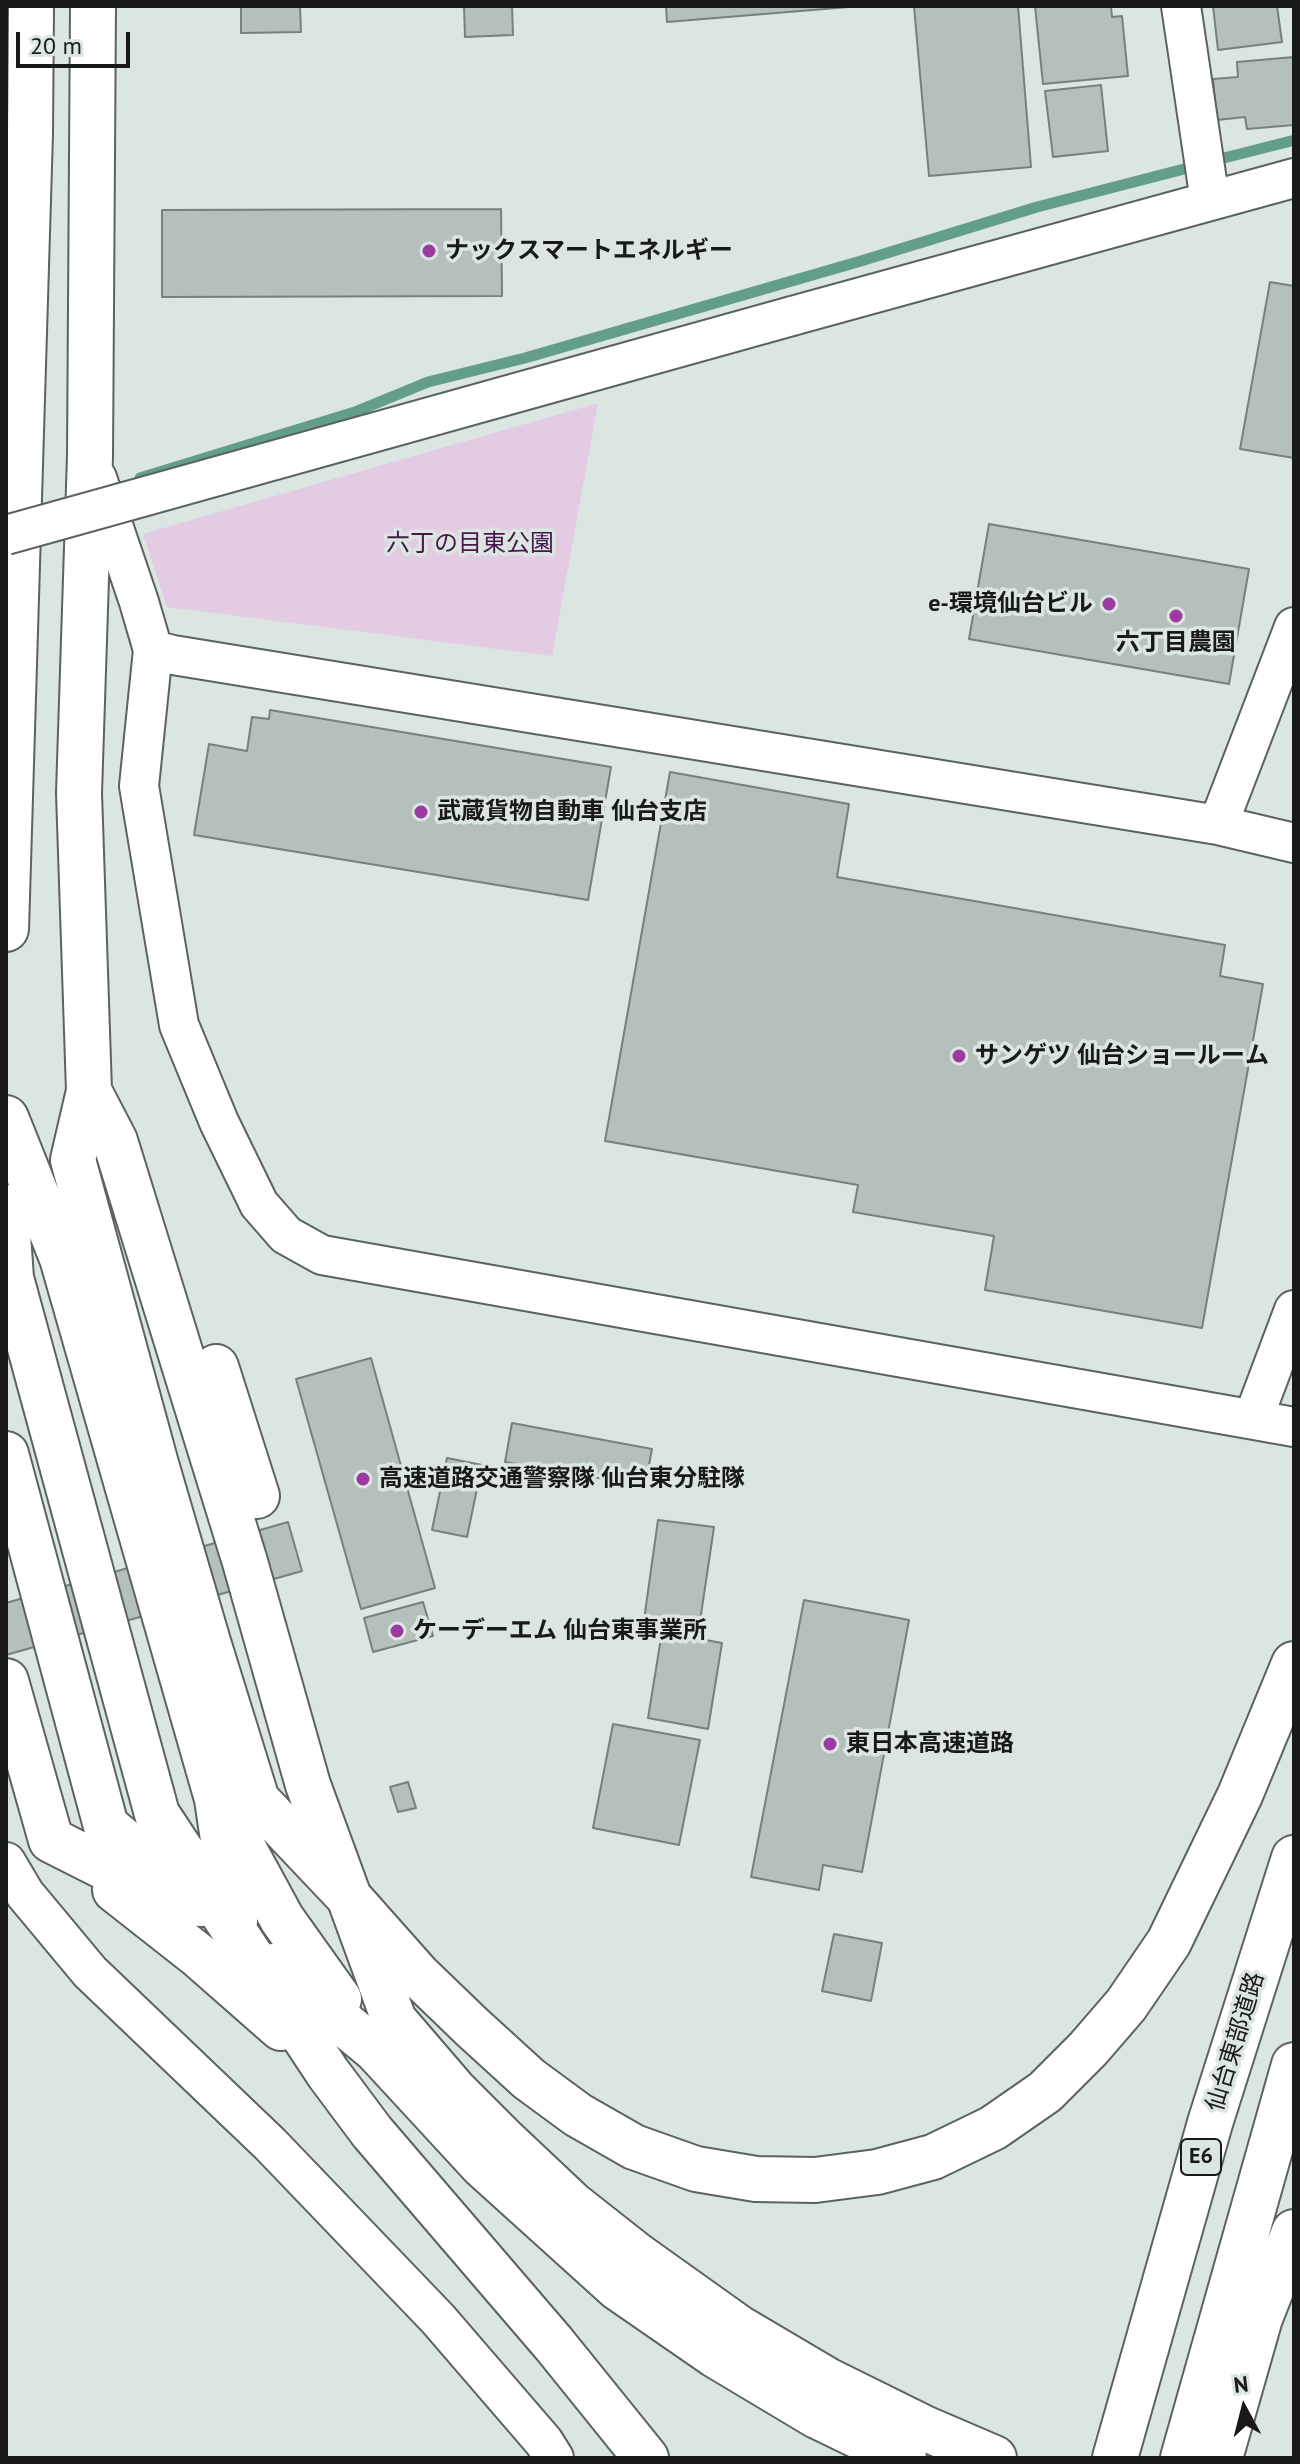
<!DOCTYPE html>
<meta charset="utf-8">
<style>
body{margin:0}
#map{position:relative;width:1300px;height:2464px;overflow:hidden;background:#dbe5e1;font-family:"PT Sans",sans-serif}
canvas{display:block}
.frame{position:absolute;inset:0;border:8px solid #171a19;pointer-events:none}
.north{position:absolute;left:1204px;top:2368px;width:80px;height:80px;-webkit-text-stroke:6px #dbe5e1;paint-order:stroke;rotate:353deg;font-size:22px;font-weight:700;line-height:32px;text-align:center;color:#171a19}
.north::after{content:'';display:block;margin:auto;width:28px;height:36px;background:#171a19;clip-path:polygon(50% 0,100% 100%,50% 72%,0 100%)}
.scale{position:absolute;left:16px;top:32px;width:114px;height:36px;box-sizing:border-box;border:4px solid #171a19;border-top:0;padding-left:10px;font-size:24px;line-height:28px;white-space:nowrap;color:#171a19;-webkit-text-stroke:6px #dbe5e1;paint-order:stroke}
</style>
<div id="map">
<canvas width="1300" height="2464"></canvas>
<div class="frame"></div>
<div class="north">N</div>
<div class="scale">20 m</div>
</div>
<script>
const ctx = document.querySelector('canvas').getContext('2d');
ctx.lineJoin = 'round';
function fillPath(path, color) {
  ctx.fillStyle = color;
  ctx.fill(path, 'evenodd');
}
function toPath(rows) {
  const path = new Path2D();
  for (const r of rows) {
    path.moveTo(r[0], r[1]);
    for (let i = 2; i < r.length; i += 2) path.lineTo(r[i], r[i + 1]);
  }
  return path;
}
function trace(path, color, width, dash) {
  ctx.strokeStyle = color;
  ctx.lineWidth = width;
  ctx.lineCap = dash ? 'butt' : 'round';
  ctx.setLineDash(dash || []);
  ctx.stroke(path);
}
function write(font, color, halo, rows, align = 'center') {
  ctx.font = font + ' "PT Sans","Noto Sans JP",sans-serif';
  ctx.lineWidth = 7;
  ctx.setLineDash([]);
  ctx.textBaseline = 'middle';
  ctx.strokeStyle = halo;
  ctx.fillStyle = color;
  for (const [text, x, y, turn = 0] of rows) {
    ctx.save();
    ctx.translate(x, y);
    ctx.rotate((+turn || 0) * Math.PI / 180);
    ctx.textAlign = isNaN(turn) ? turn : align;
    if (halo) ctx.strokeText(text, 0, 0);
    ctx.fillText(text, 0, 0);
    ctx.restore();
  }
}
fillPath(toPath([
 [598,403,552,656,167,607,143,534]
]), '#e4cbe4');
trace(toPath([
 [1216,160,1291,141],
 [140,478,355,412,428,382,525,358,861,261,1037,207,1188,168]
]), '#639e8a', 11);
const building = toPath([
 [241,6,300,6,301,32,241,33,241,6],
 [464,6,512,6,513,35,465,37,464,6],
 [666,6,849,6,849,7,667,22,666,6],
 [914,6,1018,6,1031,167,929,176,914,6],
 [1035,6,1111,6,1112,17,1122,16,1128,76,1043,84,1035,6],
 [1213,6,1277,6,1282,42,1218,50,1213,6],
 [1294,57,1294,125,1247,129,1245,117,1217,120,1213,79,1238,77,1237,62,1294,57],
 [1101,85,1108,151,1053,157,1045,91,1101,85],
 [501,209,502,296,162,297,162,210,501,209],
 [1270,282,1294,286,1294,458,1240,449,1270,282],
 [989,524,1249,569,1229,684,969,639,989,524],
 [270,710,611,767,588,900,194,835,209,744,247,751,252,717,269,719,270,710],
 [670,772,849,804,837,877,1225,945,1220,976,1263,984,1202,1328,985,1290,994,1236,853,1212,858,1185,605,1141,670,772],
 [371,1358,435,1588,361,1609,296,1379,371,1358],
 [512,1423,652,1449,645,1486,505,1462,512,1423],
 [447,1458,482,1465,467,1537,432,1530,447,1458],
 [658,1520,714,1527,699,1628,644,1620,658,1520],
 [288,1522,302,1571,6,1655,6,1603,288,1522],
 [804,1600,909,1620,862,1872,823,1865,819,1890,751,1877,804,1600],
 [423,1602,433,1636,373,1652,364,1618,423,1602],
 [662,1632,722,1643,708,1729,648,1718,662,1632],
 [613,1724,700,1740,679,1845,593,1828,613,1724],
 [408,1782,416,1808,398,1812,390,1787,408,1782],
 [834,1934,882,1943,871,2001,822,1991,834,1934]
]);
fillPath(building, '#b5bfbb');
trace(building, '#77807c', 2);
const minor = toPath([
 [1181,6,1210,201],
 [792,316,1294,178],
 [97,478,139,602,153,650,139,786,179,1025,219,1122,259,1204,286,1235,322,1255,1294,1427],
 [153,650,173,655,1218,825,1294,843],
 [1218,825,1294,627],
 [1253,1419,1294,1310],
 [6,1862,25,1894,90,1972,270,2144,438,2319,544,2442,554,2458]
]);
const highway = toPath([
 [6,929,30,133,31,6],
 [89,1091,73,1160,156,1464,208,1642,257,1800,347,1895,418,1975,472,2027,529,2079,578,2115,634,2147,696,2169,756,2179,815,2180,877,2172,933,2157,993,2128,1045,2092,1088,2049,1126,2005,1169,1942,1240,1795,1294,1664],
 [89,1091,115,1141,245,1562,308,1785,394,2020,455,2091,503,2139,572,2204,638,2256,739,2328,827,2380,924,2428,994,2458],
 [6,1118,62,1258,156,1586,217,1799,235,1921],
 [92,1118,89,1091,79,793,90,456,93,6],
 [6,1207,11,1278,157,1814,328,2073,372,2132,554,2344,646,2458],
 [216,1367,257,1496],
 [6,1454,106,1826,200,1904],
 [6,1681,51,1840,164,1897],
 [232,1827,282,1919,339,1999],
 [115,1890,199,1956,281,2028],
 [274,1966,376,2050,483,2166,618,2288,715,2355,817,2416,904,2458],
 [1115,2458,1210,2123,1294,1858],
 [1183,2458,1294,2065],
 [1220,2458,1260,2318,1294,2232]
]);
trace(minor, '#5b6360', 42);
trace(highway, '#5b6360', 48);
trace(minor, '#fff', 38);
trace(highway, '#fff', 44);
const minorBridge = toPath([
 [6,535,792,316]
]);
trace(minorBridge, '#5b6360', 42, []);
trace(minorBridge, '#fff', 38);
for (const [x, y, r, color] of [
 [429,251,8,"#9c3aa1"],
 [1109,604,8,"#9c3aa1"],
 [1176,616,8,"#9c3aa1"],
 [421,812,8,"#9c3aa1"],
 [959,1056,8,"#9c3aa1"],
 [363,1479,8,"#9c3aa1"],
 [397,1631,8,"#9c3aa1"],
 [830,1744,8,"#9c3aa1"]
]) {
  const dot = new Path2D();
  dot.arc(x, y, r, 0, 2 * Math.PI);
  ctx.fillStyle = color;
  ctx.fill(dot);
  trace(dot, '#dbe5e1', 3);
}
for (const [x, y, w] of [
 [1201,2157,40]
]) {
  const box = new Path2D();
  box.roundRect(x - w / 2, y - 18, w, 36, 6);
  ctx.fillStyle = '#dbe5e1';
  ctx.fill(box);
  trace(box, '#171a19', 2);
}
write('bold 22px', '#171a19', null, [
 ["E6",1201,2157]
]);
write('bold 24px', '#171a19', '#dbe5e1', [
 ["ナックスマートエネルギー",445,251],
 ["e-環境仙台ビル",1093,604,"right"],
 ["六丁目農園",1176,643,"center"],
 ["武蔵貨物自動車 仙台支店",437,812],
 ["サンゲツ 仙台ショールーム",975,1056],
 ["高速道路交通警察隊 仙台東分駐隊",379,1479],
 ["ケーデーエム 仙台東事業所",413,1631],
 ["東日本高速道路",846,1744]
], 'left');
write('24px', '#461748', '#dbe5e1', [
 ["六丁の目東公園",470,544]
]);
write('24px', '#171a19', '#dbe5e1', [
 ["仙台東部道路",1236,2042,-73]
]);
</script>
